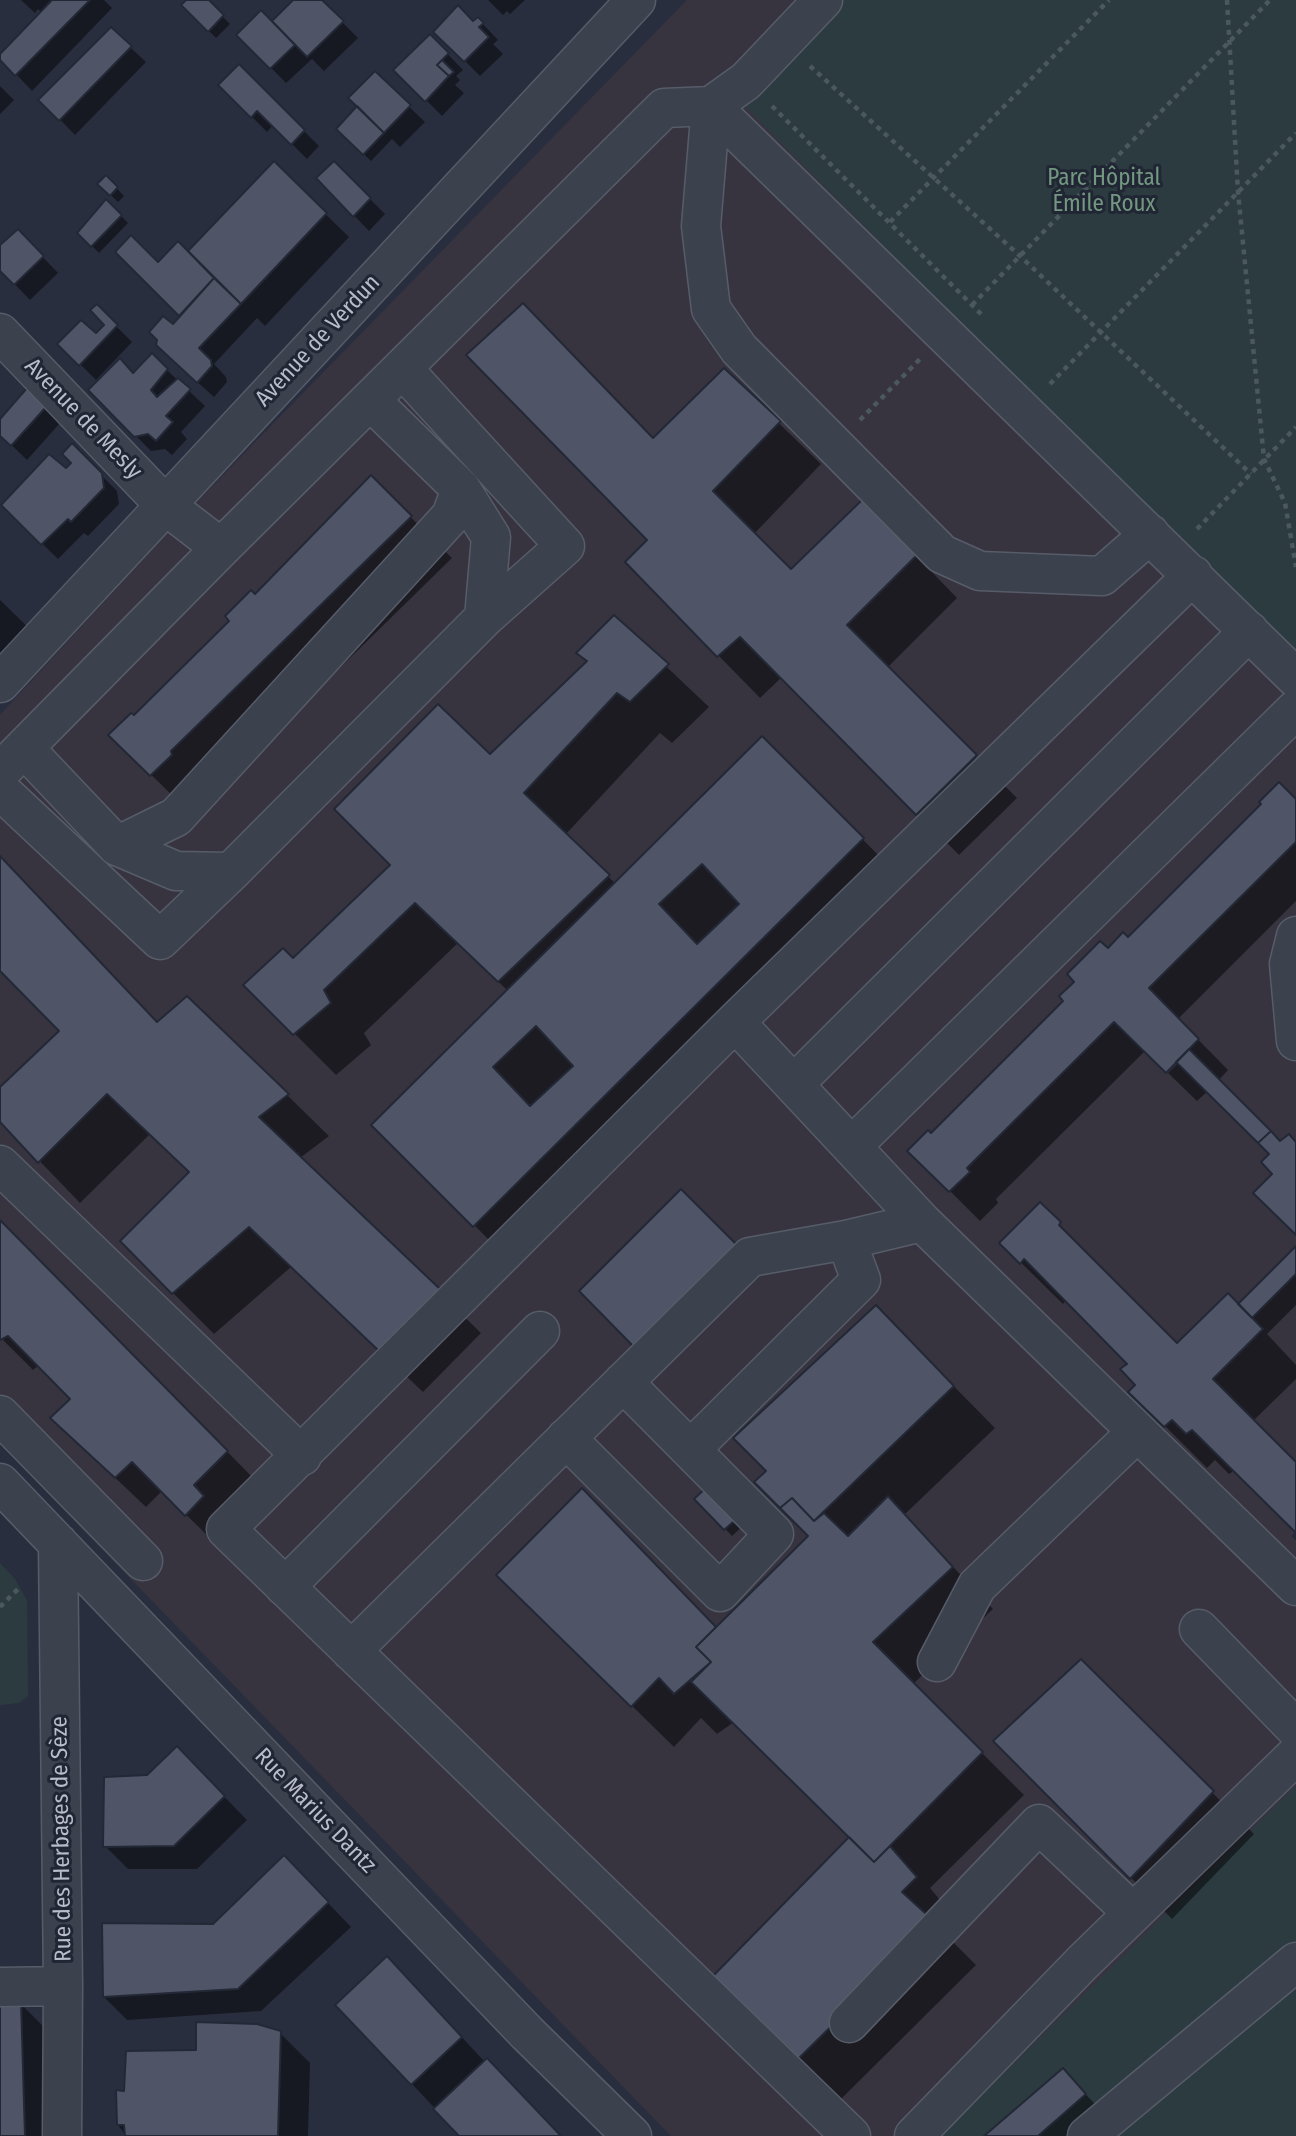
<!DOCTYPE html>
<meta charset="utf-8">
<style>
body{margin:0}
canvas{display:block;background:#292e3e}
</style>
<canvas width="1296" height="2136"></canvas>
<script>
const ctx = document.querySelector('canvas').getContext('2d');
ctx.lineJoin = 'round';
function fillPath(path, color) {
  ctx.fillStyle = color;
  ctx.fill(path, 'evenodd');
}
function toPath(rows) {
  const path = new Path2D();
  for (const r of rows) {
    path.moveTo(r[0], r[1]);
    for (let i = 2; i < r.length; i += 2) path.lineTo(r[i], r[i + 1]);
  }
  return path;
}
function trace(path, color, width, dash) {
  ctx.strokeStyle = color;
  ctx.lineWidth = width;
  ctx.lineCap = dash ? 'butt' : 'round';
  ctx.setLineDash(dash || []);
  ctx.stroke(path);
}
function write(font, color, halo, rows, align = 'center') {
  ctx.font = font + ' "Fira Sans Condensed",sans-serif';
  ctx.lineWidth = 6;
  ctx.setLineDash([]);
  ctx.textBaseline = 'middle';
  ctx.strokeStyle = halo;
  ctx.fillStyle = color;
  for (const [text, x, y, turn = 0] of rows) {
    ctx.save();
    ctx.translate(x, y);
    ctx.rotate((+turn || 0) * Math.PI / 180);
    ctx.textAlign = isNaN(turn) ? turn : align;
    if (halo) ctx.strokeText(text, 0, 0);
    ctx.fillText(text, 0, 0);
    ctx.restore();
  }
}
fillPath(toPath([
 [687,0,1296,0,1296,2136,671,2136,0,1444,0,715,188,511]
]), '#373440');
fillPath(toPath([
 [839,0,1296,0,1296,661,743,104],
 [0,1563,15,1579,27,1601,28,1696,19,1703,0,1705],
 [1296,1786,1296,2136,940,2136]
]), '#2c3b40');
fillPath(toPath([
 [21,0,104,0,112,8,32,91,0,57,42,13,38,9,35,13],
 [188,0,206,0,230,24,216,38,183,5],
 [295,0,320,0,358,38,324,71,312,59,286,83,239,35,272,24],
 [488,0,525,0,510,14,507,11,503,15],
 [478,19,498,40,493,44,503,54,480,76,436,32,474,23],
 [430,36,463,70,456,76,460,80,455,85,464,93,442,116,396,70],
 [130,47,146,62,75,135,41,100],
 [239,66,319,146,307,159,273,125,267,132,220,85],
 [375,74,425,122,400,147,392,139,371,161,338,129,359,106],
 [0,86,14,100,0,114],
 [334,163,385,214,369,231,318,178],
 [274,164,349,237,265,326,257,318,214,364,226,377,227,382,214,397,174,361,173,327,181,316,117,252,158,265,178,244,228,294],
 [106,177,124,196,118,202,99,184],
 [107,202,128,223,99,253,79,233],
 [18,231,58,273,30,300,0,269,0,248],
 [97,307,132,342,96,380,60,344,96,335,107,325],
 [152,356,205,406,181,432,187,439,172,455,165,449,151,451,90,390,134,374],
 [724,370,821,464,754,534,791,571,904,543,957,598,887,668,1017,798,959,855,782,677,760,698,627,562,650,540,654,440],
 [28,390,60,423,27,460,0,434,0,421],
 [72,446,117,491,119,504,88,536,84,533,58,559,3,505,73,464],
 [371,478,452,558,212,793,193,816,111,735,134,717],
 [0,600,36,635,0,674],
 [614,617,709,707,672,743,660,733,565,835,616,884,762,738,904,881,516,1267,374,1125,508,991,458,943,364,1033,371,1045,336,1075,246,985,293,961,392,865,490,756,588,662,578,653],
 [1296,802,1296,901,1178,1019,1228,1070,1218,1081,1281,1143,1296,1144,1296,1233,1275,1174,1271,1155,1208,1091,1197,1101,1168,1073,1179,1062,1176,1060,1146,1050,996,1199,998,1203,980,1221,910,1151,932,1136,1066,1001,1108,951,1128,940],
 [0,858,158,1024,287,1095,329,1136,300,1158,481,1333,423,1392,291,1267,214,1334,173,1293,191,1173,150,1134,80,1203,0,1120,0,1089,61,1031,0,968],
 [1040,1204,1177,1346,1238,1306,1296,1249,1296,1305,1267,1334,1296,1365,1296,1379,1253,1421,1296,1465,1296,1531,1235,1470,1229,1474,1215,1460,1207,1468,1131,1392,1138,1385,1129,1364,1066,1300,1063,1304,1001,1243],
 [0,1220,257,1482,216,1544,162,1491,146,1507,52,1418,72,1399,39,1365,33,1370,0,1337],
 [917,1349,995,1428,904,1515,993,1609,913,1684,1024,1795,930,1888,957,1920,944,1933,976,1965,837,2103,795,2062,851,1837,734,1722,717,1734,701,1718,674,1747,540,1616,624,1532,717,1629,810,1536,756,1482],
 [696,1499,746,1523,732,1536],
 [1081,1662,1254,1834,1172,1919,996,1742],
 [200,1772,247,1820,197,1869,128,1869,105,1846],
 [307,1881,351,1927,261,2011,127,2020,104,1997],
 [410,1982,485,2062,560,2136,461,2136,412,2084],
 [20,2003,50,2033,53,2136,0,2136],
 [280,2033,310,2063,308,2136,126,2136,118,2125,126,2092,197,2052],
 [1063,2070,1108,2118,1087,2136,986,2136]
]), '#0007');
const building = toPath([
 [52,0,90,0,15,76,0,60,0,54,52,0],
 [186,0,209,0,224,15,208,32,181,5,186,0],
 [293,0,322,0,344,21,307,57,272,21,293,0],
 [458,5,473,21,478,17,484,23,479,27,489,37,464,62,433,32,458,5],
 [261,10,295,45,270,69,236,35,261,10],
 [111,27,132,46,59,121,38,100,111,27],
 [430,34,449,53,437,65,449,76,425,102,393,70,430,34],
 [442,60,454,72,449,76,437,65,442,60],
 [239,64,305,130,291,145,257,111,251,118,218,85,239,64],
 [375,71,411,105,384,133,348,98,375,71],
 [357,106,384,133,363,155,336,129,357,106],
 [274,161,327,213,241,304,188,251,274,161],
 [334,161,371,198,353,217,316,178,334,161],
 [106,175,118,187,110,196,97,184,106,175],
 [106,199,122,215,91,247,77,233,106,199],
 [18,229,44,256,14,285,0,271,0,245,18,229],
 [131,235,158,262,178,241,214,278,179,316,115,252,131,235],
 [214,278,241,304,199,348,211,360,212,366,197,383,156,345,157,340,149,332,163,316,173,324,214,278],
 [523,303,653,438,724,368,781,421,713,491,791,569,863,499,917,555,847,625,977,755,916,815,740,637,717,657,625,562,647,540,466,355,523,303],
 [97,304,118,325,79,366,57,344,81,320,96,333,104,325,90,310,97,304],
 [152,353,168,369,151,390,157,397,178,378,191,389,166,416,173,422,156,441,148,434,134,437,88,390,120,358,133,373,152,353],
 [27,388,46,407,11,446,0,436,0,419,27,388],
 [72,443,102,473,104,488,71,522,68,519,41,545,1,505,49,454,66,468,71,463,62,454,72,443],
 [371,475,412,516,171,751,172,755,150,776,108,735,131,713,134,715,229,621,225,616,251,590,255,594,371,475],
 [614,615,669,664,630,702,617,693,524,793,610,875,498,982,415,903,324,990,331,1003,293,1035,243,985,283,948,293,958,390,865,334,809,438,704,490,754,587,661,576,653,614,615],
 [762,736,864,838,473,1227,371,1125,762,736],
 [702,864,739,904,697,944,659,904,702,864],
 [536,1026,573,1066,530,1106,493,1067,536,1026],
 [1279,782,1296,799,1296,842,1149,988,1199,1039,1166,1073,1114,1022,967,1168,970,1172,949,1192,907,1151,928,1130,931,1133,1063,1001,1059,996,1074,982,1067,974,1100,941,1108,948,1123,932,1128,937,1261,804,1259,802,1279,782],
 [0,856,157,1022,187,996,289,1094,259,1117,441,1290,380,1352,249,1227,172,1294,120,1241,189,1172,107,1094,38,1163,0,1122,0,1087,59,1031,0,971,0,856],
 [1189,1049,1271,1131,1258,1143,1176,1062,1189,1049],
 [1271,1131,1280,1141,1289,1134,1296,1142,1296,1235,1253,1193,1272,1174,1261,1162,1269,1154,1258,1143,1271,1131],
 [681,1189,738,1246,635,1348,579,1291,681,1189],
 [1040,1202,1061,1222,1059,1225,1177,1343,1228,1293,1263,1329,1213,1379,1296,1462,1296,1539,1293,1536,1296,1533,1192,1430,1186,1434,1172,1420,1164,1427,1128,1392,1135,1385,1120,1369,1127,1364,1024,1259,1020,1264,999,1243,1040,1202],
 [0,1220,228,1451,194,1485,204,1496,185,1516,132,1462,115,1478,50,1418,70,1399,8,1336,0,1340,0,1220],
 [1296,1246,1296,1274,1252,1318,1238,1304,1296,1246],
 [876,1305,954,1386,814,1521,792,1498,780,1508,754,1482,766,1471,733,1438,876,1305],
 [711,1483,741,1515,724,1530,694,1499,711,1483],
 [582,1488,716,1627,696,1647,711,1662,674,1694,659,1678,631,1707,496,1575,582,1488],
 [888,1496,953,1567,873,1642,983,1752,874,1862,691,1682,711,1662,696,1647,808,1536,780,1508,792,1498,814,1521,824,1513,848,1536,888,1496],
 [1081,1659,1214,1791,1130,1879,993,1741,1081,1659],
 [177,1746,225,1796,174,1846,103,1847,104,1777,147,1775,177,1746],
 [849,1837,874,1862,890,1846,917,1877,902,1892,936,1923,794,2063,712,1977,849,1837],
 [284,1855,329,1902,238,1989,103,1997,102,1923,213,1924,284,1855],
 [387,1956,462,2037,411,2085,335,2005,387,1956],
 [21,2001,25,2136,0,2136,0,2002,21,2001],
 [196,2022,257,2024,281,2031,278,2136,125,2136,124,2125,117,2125,116,2090,124,2091,126,2051,196,2050,196,2022],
 [487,2058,561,2136,459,2136,433,2109,487,2058],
 [1063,2068,1086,2094,1061,2116,1038,2136,984,2136,1063,2068]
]);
fillPath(building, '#4f5567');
trace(building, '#232836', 2);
const minor = toPath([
 [823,0,746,81,711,106,1296,678],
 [0,333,165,505,221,548],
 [402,368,565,546,484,618],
 [0,683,636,0],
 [24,748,117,846,176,871,231,872,484,618,491,537,461,489,370,400],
 [0,772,221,548,664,108,711,106,701,226,711,309,739,349,942,554,980,571,1102,576,1150,534],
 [0,790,160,940,231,872],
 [117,846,176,817,451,516,461,489],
 [1296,936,1289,964,1296,1041],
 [735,1022,922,1222,1296,1586],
 [794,1084,1249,631],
 [853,1145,1296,709],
 [0,1165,302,1456],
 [0,1415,143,1561],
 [566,1438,720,1592,774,1534,623,1382],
 [691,1449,861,1280,846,1240],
 [0,1483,527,2033,632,2136],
 [58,1543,63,1986,62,2136],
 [285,1587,540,1331],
 [1199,1629,1296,1729],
 [351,1651,750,1257,846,1240,922,1222],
 [937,1662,977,1586,1137,1432],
 [0,1987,63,1986],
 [849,2023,1039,1824,1133,1913],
 [851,2136,226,1529,735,1022,1193,575],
 [914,2136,1083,1962,1296,1755],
 [1087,2136,1296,1962]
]);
trace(minor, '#575c69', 41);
trace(toPath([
 [1227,0,1238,192,1264,459,1285,503,1296,567],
 [810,66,1020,256,1251,474],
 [772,106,984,317],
 [890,222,1109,0],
 [972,305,1270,0],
 [1050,384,1296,133],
 [860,420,920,359],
 [1197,529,1296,427],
 [0,1607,21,1586]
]), '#4b585e', 4.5, [5, 5]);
trace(minor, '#3c414e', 38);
write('23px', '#739781', '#212634', [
 ["Parc Hôpital",1104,179],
 ["Émile Roux",1104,205]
]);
write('23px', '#b9bcc9', '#212634', [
 ["Avenue de Verdun",318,341,-47],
 ["Avenue de Mesly",83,419,46],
 ["Rue Marius Dantz",315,1811,46],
 ["Rue des Herbages de Sèze",62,1839,-91]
]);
</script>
